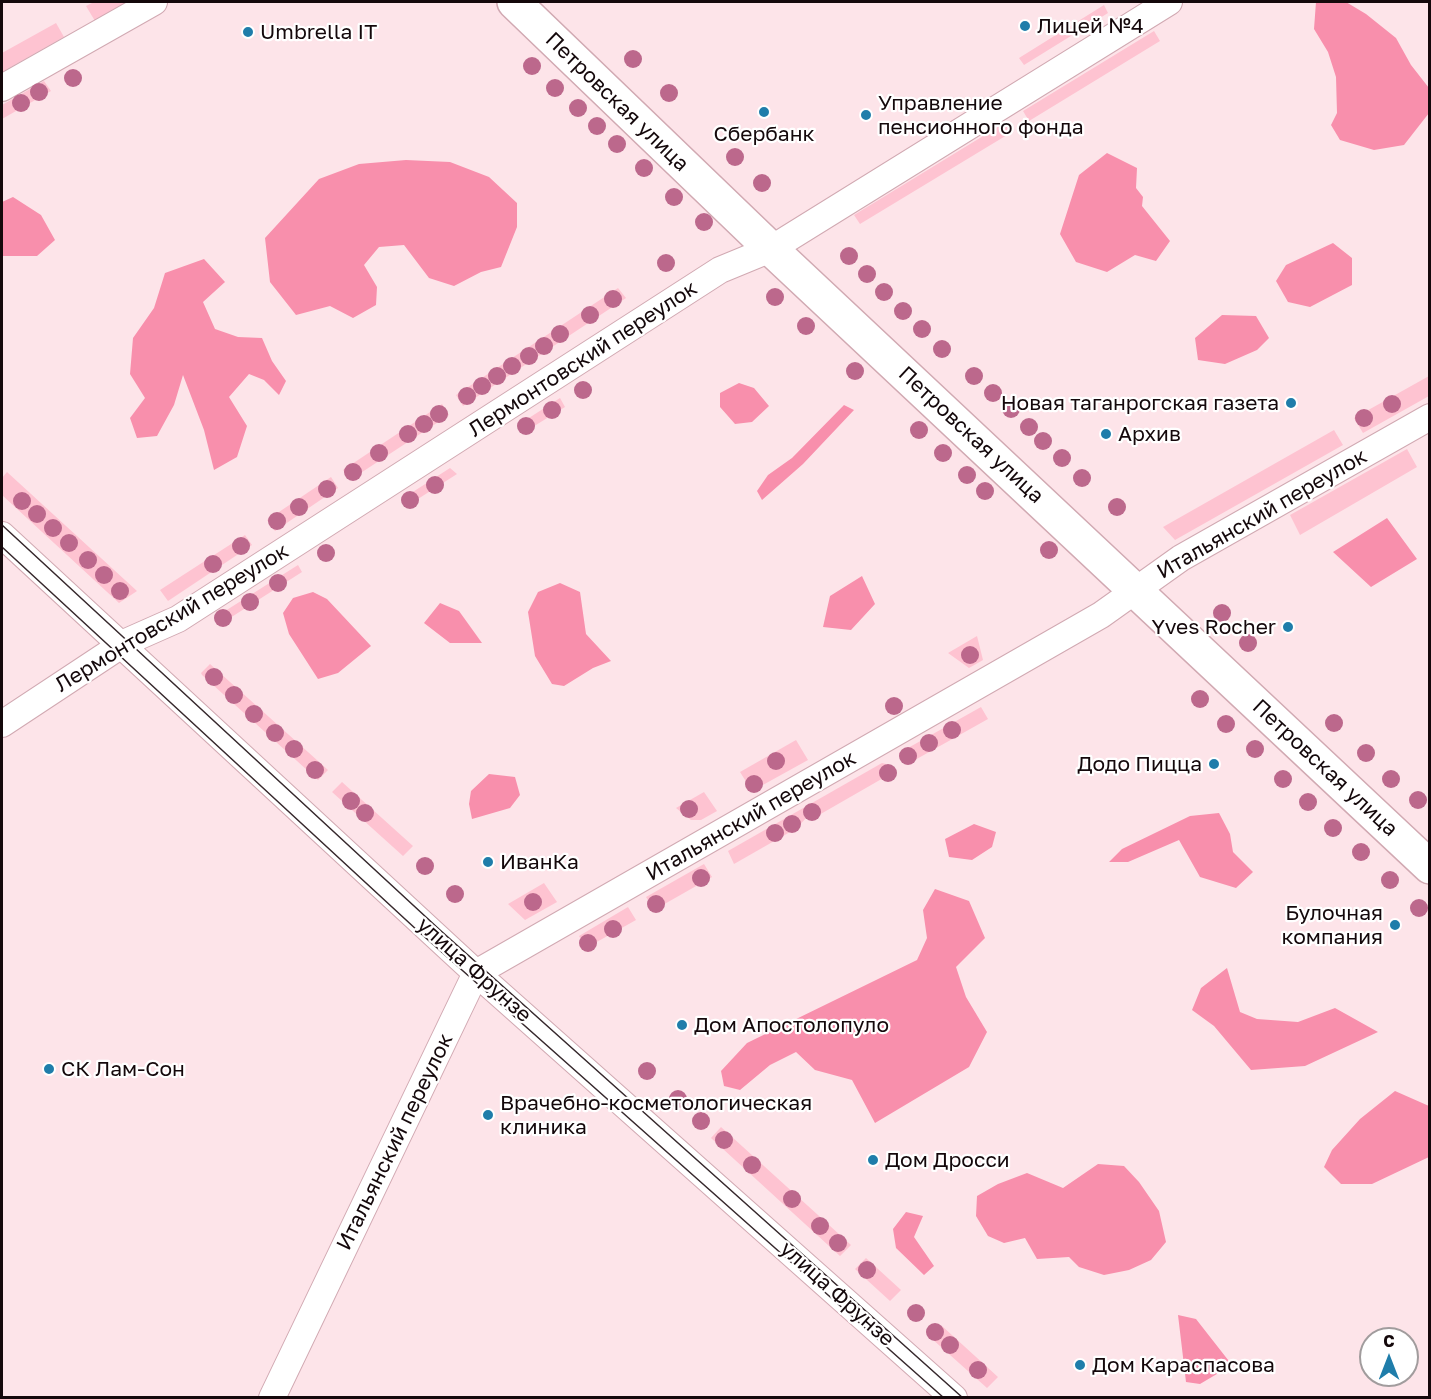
<!DOCTYPE html>
<meta charset="utf-8">
<style>
body{margin:0}
#map{position:relative;width:1431px;height:1399px;overflow:hidden;background:#fde4e9;font-family:"Golos Text",sans-serif}
canvas{display:block}
.frame{position:absolute;inset:0;border:3px solid #14080b;pointer-events:none}
.north{position:absolute;left:1359px;top:1327px;width:60px;height:60px;box-sizing:border-box;background:#fff;border:2px solid #a19c9d;border-radius:50%;rotate:0deg;font-size:16px;font-weight:700;line-height:24px;text-align:center;color:#14080b}
.north::after{content:'';display:block;margin:auto;width:21px;height:27px;background:#1f7daa;clip-path:polygon(50% 0,100% 100%,50% 72%,0 100%)}
</style>
<div id="map">
<canvas width="1431" height="1399"></canvas>
<div class="frame"></div>
<div class="north">С</div>
</div>
<script>
const ctx = document.querySelector('canvas').getContext('2d');
ctx.lineJoin = 'round';
function fillPath(path, color) {
  ctx.fillStyle = color;
  ctx.fill(path, 'evenodd');
}
function toPath(rows) {
  const path = new Path2D();
  for (const r of rows) {
    path.moveTo(r[0], r[1]);
    for (let i = 2; i < r.length; i += 2) path.lineTo(r[i], r[i + 1]);
  }
  return path;
}
function trace(path, color, width, dash) {
  ctx.strokeStyle = color;
  ctx.lineWidth = width;
  ctx.lineCap = dash ? 'butt' : 'round';
  ctx.setLineDash(dash || []);
  ctx.stroke(path);
}
function write(font, color, halo, rows, align = 'center') {
  ctx.font = font + ' "Golos Text",sans-serif';
  ctx.lineWidth = 4.5;
  ctx.setLineDash([]);
  ctx.textBaseline = 'middle';
  ctx.strokeStyle = halo;
  ctx.fillStyle = color;
  for (const [text, x, y, turn = 0] of rows) {
    ctx.save();
    ctx.translate(x, y);
    ctx.rotate((+turn || 0) * Math.PI / 180);
    ctx.textAlign = isNaN(turn) ? turn : align;
    if (halo) ctx.strokeText(text, 0, 0);
    ctx.fillText(text, 0, 0);
    ctx.restore();
  }
}
fillPath(toPath([
 [94,2,128,2,95,21,86,6],
 [1104,5,1108,13,1024,65,1019,58],
 [56,23,64,37,2,72,2,53],
 [1154,31,1160,41,1029,121,1023,111],
 [44,81,51,91,2,119,2,105],
 [1006,122,1012,132,860,224,854,215],
 [618,288,626,298,463,406,456,395],
 [1429,376,1429,396,1363,433,1354,418],
 [560,398,565,407,523,433,518,425],
 [442,404,449,415,350,480,343,470],
 [1334,430,1343,445,1175,540,1163,527],
 [1407,449,1417,467,1300,535,1290,515],
 [450,468,457,474,407,506,405,497],
 [7,472,137,591,119,603,2,495,2,478],
 [331,477,338,488,275,531,267,520],
 [245,535,252,545,168,601,160,590],
 [298,565,302,572,219,625,214,618],
 [977,636,983,660,969,668,948,653],
 [210,664,328,770,318,780,202,675,201,673],
 [981,707,988,719,906,765,899,753],
 [796,740,808,760,752,791,740,772],
 [882,763,886,764,892,773,812,819,806,818,797,828,734,864,728,851],
 [342,782,413,846,403,856,332,792],
 [704,792,717,811,701,820,691,820,676,808],
 [704,864,712,877,654,910,646,897],
 [544,883,557,902,525,920,508,904],
 [628,907,636,920,586,948,579,936],
 [721,1127,851,1245,840,1256,711,1138],
 [866,1258,901,1290,890,1301,855,1269],
 [942,1326,998,1377,987,1388,931,1338]
]), '#fec3d1');
fillPath(toPath([
 [1316,2,1346,2,1366,14,1396,38,1411,65,1429,88,1429,113,1404,145,1374,150,1340,140,1331,125,1337,113,1336,77,1328,52,1314,29],
 [1107,153,1137,168,1136,188,1143,197,1142,206,1170,241,1156,261,1135,255,1107,272,1076,262,1060,234,1079,175],
 [406,160,450,162,489,177,517,203,517,227,501,267,481,272,454,286,429,278,404,245,379,247,364,265,377,287,376,305,353,318,330,306,296,315,270,282,265,238,319,179,359,164],
 [13,197,41,215,55,240,37,256,2,256,2,202],
 [1333,243,1352,258,1352,285,1310,307,1288,302,1276,281,1286,265],
 [204,259,225,282,203,302,215,329,238,337,262,338,272,361,286,381,279,395,264,380,249,374,229,397,247,426,237,457,214,470,204,430,183,375,174,405,157,436,137,438,130,418,145,398,130,374,133,338,154,308,165,273],
 [1222,315,1256,316,1269,338,1257,350,1225,364,1198,360,1195,338],
 [739,383,754,388,769,406,752,422,735,424,720,407,720,393],
 [844,405,854,410,803,464,762,500,757,491,768,475,792,458],
 [1387,518,1417,559,1371,587,1333,552],
 [862,576,875,604,851,630,823,627,830,596],
 [560,583,580,592,586,634,611,661,593,668,564,686,552,684,535,656,528,612,538,592],
 [313,592,327,599,371,646,338,673,318,679,289,634,283,613,293,598],
 [440,603,459,611,482,643,450,643,424,623],
 [489,774,515,777,520,795,510,808,472,819,469,804,471,791],
 [1219,813,1230,834,1233,852,1253,872,1236,888,1200,877,1179,840,1128,862,1109,862,1122,849,1190,816],
 [974,824,996,832,992,847,972,860,949,857,945,839],
 [935,889,969,901,985,938,956,967,966,997,987,1032,969,1067,875,1123,852,1080,815,1070,796,1052,770,1065,740,1090,724,1086,721,1071,747,1043,917,960,927,938,923,910],
 [1227,968,1240,1012,1257,1019,1298,1022,1335,1008,1378,1032,1305,1066,1251,1070,1214,1026,1192,1010,1201,988],
 [1395,1091,1429,1106,1429,1157,1372,1184,1341,1184,1324,1167,1332,1150,1360,1119],
 [1098,1164,1124,1166,1139,1182,1159,1211,1166,1242,1151,1260,1129,1270,1104,1275,1079,1267,1069,1257,1037,1259,1025,1238,1004,1243,988,1236,976,1216,977,1196,998,1184,1027,1173,1063,1188],
 [906,1212,923,1216,914,1237,934,1266,924,1275,896,1248,893,1229],
 [1178,1315,1196,1319,1232,1365,1200,1384,1186,1382]
]), '#f88fac');
const minor = toPath([
 [2,88,154,2],
 [2,535,476,973,954,1398],
 [2,724,126,642,178,619,720,270,771,249,1169,2],
 [272,1398,476,973,1101,615,1181,558,1430,417]
]);
const secondary = toPath([
 [514,2,771,249,1430,867]
]);
trace(minor, '#d1a9b2', 28);
trace(secondary, '#d1a9b2', 36);
trace(minor, '#fff', 26);
trace(secondary, '#fff', 33);
trace(toPath([
 [2,525,440,930,963,1398],
 [2,547,418,931,944,1398]
]), '#36282c', 1.5);
ctx.fillStyle = '#bc688c';
for (const [x, y] of [
 [633,59],
 [532,66],
 [73,78],
 [555,88],
 [39,92],
 [669,93],
 [21,103],
 [578,108],
 [597,126],
 [617,144],
 [735,157],
 [644,168],
 [762,183],
 [674,197],
 [704,222],
 [849,256],
 [666,263],
 [867,274],
 [884,292],
 [775,297],
 [613,299],
 [903,311],
 [590,315],
 [806,326],
 [922,329],
 [560,334],
 [544,346],
 [942,349],
 [529,356],
 [512,366],
 [855,371],
 [497,376],
 [974,376],
 [482,386],
 [583,390],
 [993,393],
 [467,396],
 [1392,404],
 [1011,409],
 [552,410],
 [439,414],
 [1364,418],
 [424,424],
 [526,426],
 [1029,427],
 [919,430],
 [408,434],
 [1043,441],
 [379,453],
 [943,453],
 [1062,458],
 [353,472],
 [967,475],
 [1082,478],
 [435,485],
 [327,489],
 [985,491],
 [410,500],
 [22,501],
 [299,507],
 [1117,507],
 [37,514],
 [277,521],
 [53,528],
 [69,543],
 [241,546],
 [1049,550],
 [326,553],
 [88,560],
 [213,564],
 [104,575],
 [278,583],
 [120,591],
 [250,602],
 [1222,613],
 [223,618],
 [1248,643],
 [970,655],
 [214,677],
 [234,695],
 [1200,699],
 [894,706],
 [254,714],
 [1334,723],
 [1226,724],
 [952,730],
 [275,733],
 [929,743],
 [294,749],
 [1255,749],
 [1366,753],
 [908,756],
 [776,761],
 [315,770],
 [888,773],
 [1283,779],
 [1391,779],
 [754,784],
 [1418,800],
 [351,801],
 [1308,802],
 [689,809],
 [812,812],
 [365,813],
 [792,824],
 [1333,828],
 [775,833],
 [1361,852],
 [425,866],
 [701,878],
 [1390,880],
 [455,894],
 [533,902],
 [656,904],
 [1419,908],
 [613,929],
 [588,943],
 [647,1071],
 [678,1099],
 [701,1121],
 [724,1140],
 [752,1165],
 [792,1199],
 [820,1226],
 [838,1243],
 [867,1270],
 [916,1313],
 [935,1332],
 [950,1345],
 [978,1370]
]) {
  ctx.beginPath();
  ctx.arc(x, y, 9, 0, 2 * Math.PI);
  ctx.fill();
}
for (const [x, y, r, color] of [
 [1025,26,6,"#1f7daa"],
 [248,32,6,"#1f7daa"],
 [764,112,6,"#1f7daa"],
 [866,115,6,"#1f7daa"],
 [1291,403,6,"#1f7daa"],
 [1106,434,6,"#1f7daa"],
 [1288,627,6,"#1f7daa"],
 [1214,764,6,"#1f7daa"],
 [488,862,6,"#1f7daa"],
 [1395,925,6,"#1f7daa"],
 [682,1025,6,"#1f7daa"],
 [49,1069,6,"#1f7daa"],
 [488,1115,6,"#1f7daa"],
 [873,1160,6,"#1f7daa"],
 [1080,1365,6,"#1f7daa"]
]) {
  const dot = new Path2D();
  dot.arc(x, y, r, 0, 2 * Math.PI);
  ctx.fillStyle = color;
  ctx.fill(dot);
  trace(dot, '#fff', 2);
}
write('21px', '#14080b', '#fff', [
 ["Лицей №4",1037,26],
 ["Umbrella IT",260,32],
 ["Управление",878,103],
 ["пенсионного фонда",878,127],
 ["Сбербанк",764,134,"center"],
 ["Новая таганрогская газета",1279,403,"right"],
 ["Архив",1118,434],
 ["Yves Rocher",1276,627,"right"],
 ["Додо Пицца",1202,764,"right"],
 ["ИванКа",500,862],
 ["Булочная",1383,913,"right"],
 ["компания",1383,937,"right"],
 ["Дом Апостолопуло",694,1025],
 ["СК Лам-Сон",61,1069],
 ["Врачебно-косметологическая",500,1103],
 ["клиника",500,1127],
 ["Дом Дросси",885,1160],
 ["Дом Караспасова",1092,1365]
], 'left');
write('21px', '#14080b', '#fff', [
 ["Петровская улица",617,102,44],
 ["Лермонтовский переулок",583,359,-33],
 ["Петровская улица",971,435,43],
 ["Итальянский переулок",1262,514,-30],
 ["Лермонтовский переулок",172,618,-31],
 ["Петровская улица",1325,768,43],
 ["Итальянский переулок",751,816,-30],
 ["улица Фрунзе",474,970,42],
 ["Итальянский переулок",395,1142,-64],
 ["улица Фрунзе",837,1294,42]
]);
</script>
